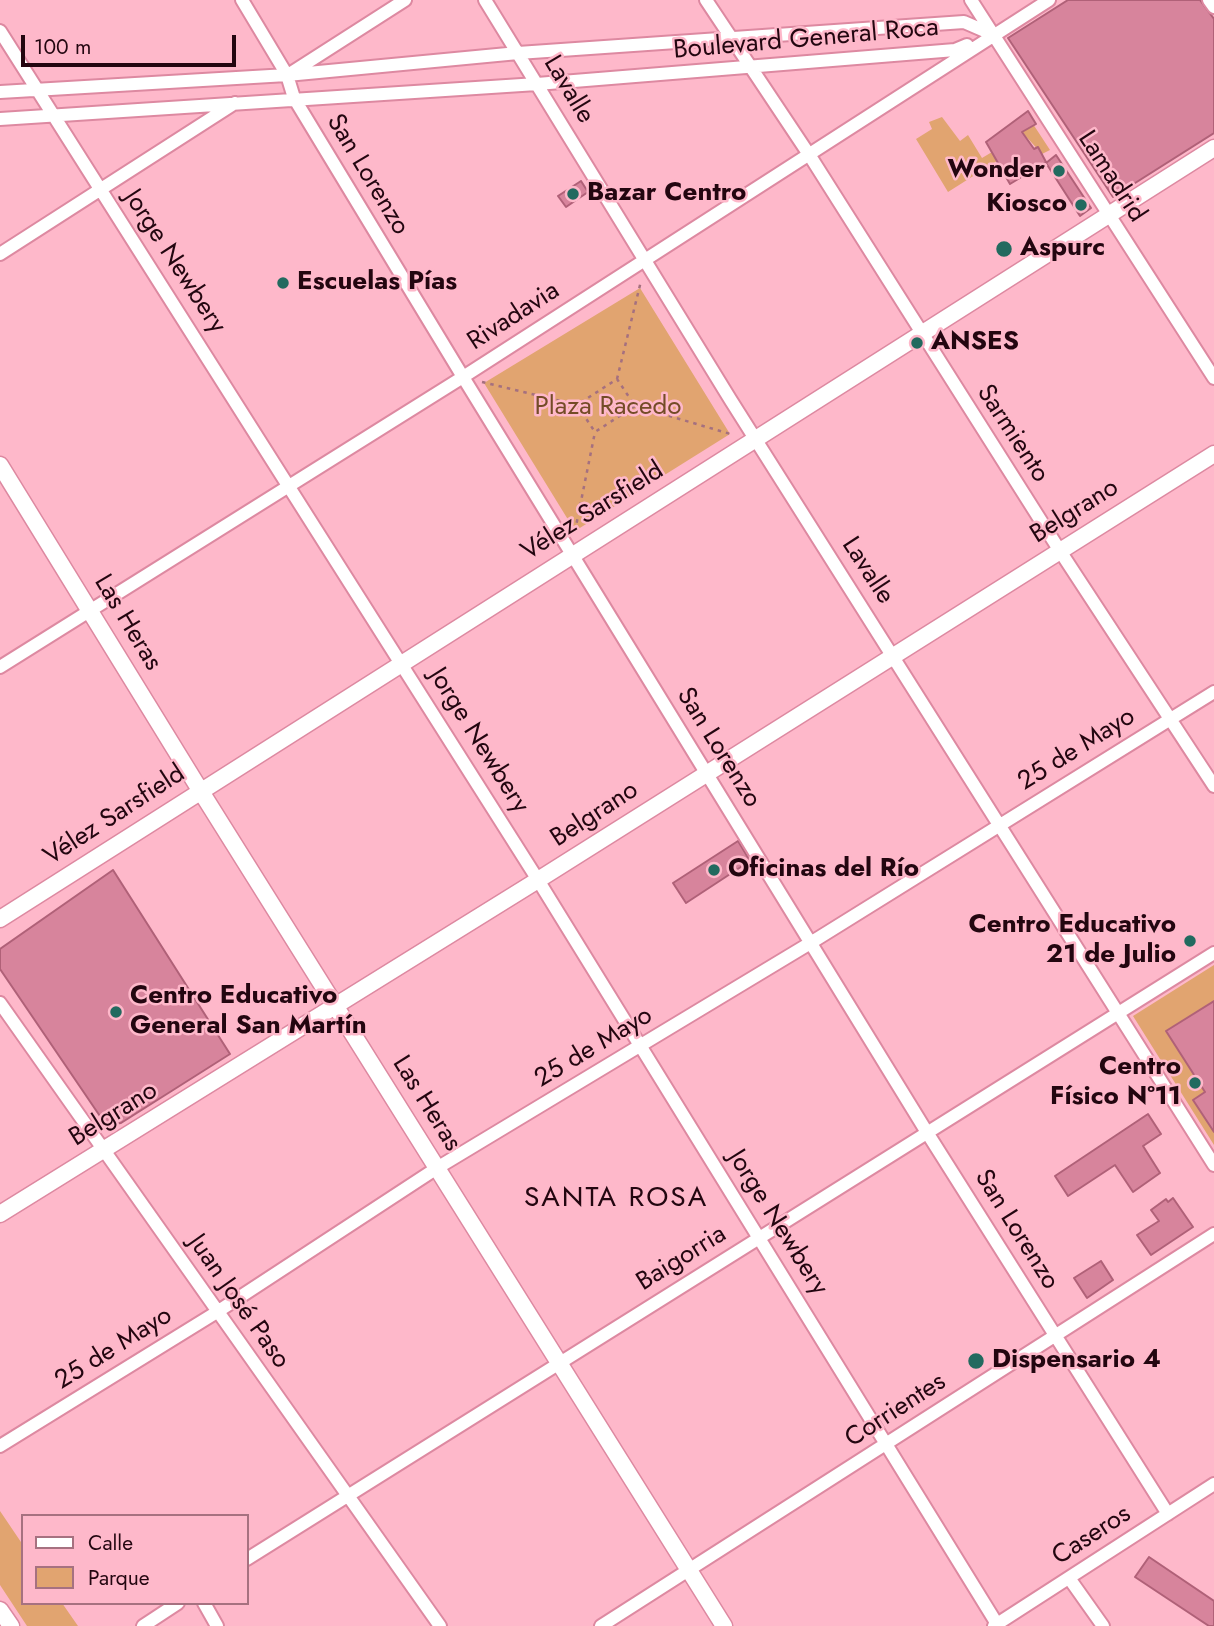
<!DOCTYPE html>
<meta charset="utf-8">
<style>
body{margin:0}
#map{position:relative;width:1214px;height:1626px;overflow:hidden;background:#feb8ca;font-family:Jost,sans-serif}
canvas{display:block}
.legend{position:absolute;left:21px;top:1514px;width:228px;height:91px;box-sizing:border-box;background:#feb8ca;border:2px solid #a67180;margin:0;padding:9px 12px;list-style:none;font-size:21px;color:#230610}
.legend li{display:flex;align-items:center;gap:14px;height:35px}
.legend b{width:35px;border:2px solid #a67180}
.scale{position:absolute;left:21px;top:35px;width:215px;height:32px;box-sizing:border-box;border:4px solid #230610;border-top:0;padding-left:9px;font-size:21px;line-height:24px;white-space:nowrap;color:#230610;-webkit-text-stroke:5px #feb8ca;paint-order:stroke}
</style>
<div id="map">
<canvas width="1214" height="1626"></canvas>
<ul class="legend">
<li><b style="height:9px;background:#fff"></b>Calle</li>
<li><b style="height:19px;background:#e1a470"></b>Parque</li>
</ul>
<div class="scale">100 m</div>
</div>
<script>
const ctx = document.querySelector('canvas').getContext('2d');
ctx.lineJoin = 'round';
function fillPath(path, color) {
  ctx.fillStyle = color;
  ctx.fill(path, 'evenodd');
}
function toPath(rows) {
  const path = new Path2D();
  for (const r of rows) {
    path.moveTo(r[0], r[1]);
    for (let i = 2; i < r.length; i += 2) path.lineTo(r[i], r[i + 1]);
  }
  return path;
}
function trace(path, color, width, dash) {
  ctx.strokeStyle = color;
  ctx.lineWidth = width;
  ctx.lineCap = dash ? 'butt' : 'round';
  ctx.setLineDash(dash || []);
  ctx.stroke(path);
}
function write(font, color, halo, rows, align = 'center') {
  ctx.font = font + ' Jost,sans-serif';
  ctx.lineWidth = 5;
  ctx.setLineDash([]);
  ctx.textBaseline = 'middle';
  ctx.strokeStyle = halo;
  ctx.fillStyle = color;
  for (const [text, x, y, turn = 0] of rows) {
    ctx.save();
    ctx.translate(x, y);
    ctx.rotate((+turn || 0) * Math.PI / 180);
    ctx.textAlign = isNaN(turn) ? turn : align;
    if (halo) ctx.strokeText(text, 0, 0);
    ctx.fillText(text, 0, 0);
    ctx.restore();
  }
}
fillPath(toPath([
 [942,117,960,141,968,135,982,158,992,152,997,161,948,192,916,139,932,129,929,122],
 [1033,124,1050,150,1042,154,1022,132],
 [640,288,730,434,575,531,484,383],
 [1214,965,1214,1145,1133,1016],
 [0,1511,23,1545,23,1603,62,1603,78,1626,27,1626,0,1585]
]), '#e1a470');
const building = toPath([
 [1068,0,1200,0,1214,19,1214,133,1113,197,1008,38,1068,0],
 [1028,111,1036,124,1022,132,1034,149,1038,147,1046,162,1010,184,986,142,1028,111],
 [1056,155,1091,208,1080,216,1046,163,1056,155],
 [581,181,588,192,566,207,558,196,581,181],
 [738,841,750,861,686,903,673,883,738,841],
 [113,870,230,1054,121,1123,106,1125,0,969,0,949,113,870],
 [1214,1001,1214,1132,1193,1100,1205,1092,1166,1031,1214,1001],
 [1148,1114,1161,1134,1143,1146,1160,1173,1133,1192,1115,1165,1068,1196,1055,1176,1148,1114],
 [1173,1198,1193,1227,1151,1255,1137,1235,1159,1221,1151,1210,1166,1199,1168,1202,1173,1198],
 [1101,1261,1113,1280,1087,1298,1074,1278,1101,1261],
 [1149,1557,1214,1601,1214,1626,1209,1626,1135,1577,1149,1557]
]);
fillPath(building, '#d7849c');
trace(building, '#b06178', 2);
const minor = toPath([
 [242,0,287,75,294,98,463,377,928,1134,1168,1514],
 [485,0,730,399,1214,1165],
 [706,0,810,156,1060,551,1214,786],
 [971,0,1214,378],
 [1209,0,1214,7],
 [0,31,538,880,997,1624],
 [291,73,405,0],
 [0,92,287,75,518,53,964,22,994,35],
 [0,119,537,84,955,50,967,45],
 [0,254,235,103],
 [0,667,463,377,1049,0],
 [0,1003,440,1626],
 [0,1446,217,1312,437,1168,812,942,1214,692],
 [247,1559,1214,953],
 [1069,1578,1103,1626],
 [204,1603,217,1626],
 [143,1626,178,1603],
 [601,1626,1214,1234],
 [994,1626,1214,1484]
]);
const secondary = toPath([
 [0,465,200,790,724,1626],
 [0,919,1214,148],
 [0,1214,538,880,1214,454],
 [0,1610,11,1626]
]);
trace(minor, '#dd89a1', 16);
trace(secondary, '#dd89a1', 19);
trace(toPath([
 [617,379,641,281],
 [482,382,577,405],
 [635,406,595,432,577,405,617,379,635,406,734,435],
 [575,531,595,432]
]), '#a5707f', 2.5, [3.5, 5]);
trace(minor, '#fff', 12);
trace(secondary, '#fff', 16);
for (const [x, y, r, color] of [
 [1059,171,7,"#226a5f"],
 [573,194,7,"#226a5f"],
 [1081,205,7,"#226a5f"],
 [1004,249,9,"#226a5f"],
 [283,283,7,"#226a5f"],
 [917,343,7,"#226a5f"],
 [714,870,7,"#226a5f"],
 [1190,941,7,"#226a5f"],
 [116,1012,7,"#226a5f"],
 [1195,1083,7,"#226a5f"],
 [976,1361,9,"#226a5f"]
]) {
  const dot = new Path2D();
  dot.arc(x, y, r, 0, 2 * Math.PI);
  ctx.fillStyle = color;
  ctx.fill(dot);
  trace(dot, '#feb8ca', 2.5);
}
write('26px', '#230610', '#feb8ca', [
 ["Boulevard General Roca",806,40,-5],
 ["Lavalle",568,90,59],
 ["San Lorenzo",367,175,59],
 ["Lamadrid",1111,177,57],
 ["Jorge Newbery",174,262,57],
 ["Rivadavia",514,317,-33],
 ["Sarmiento",1012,434,57],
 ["Vélez Sarsfield",593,512,-32],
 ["Belgrano",1075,512,-32],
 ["Lavalle",867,571,57],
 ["Las Heras",127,623,59],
 ["Jorge Newbery",478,741,58],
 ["San Lorenzo",718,748,58],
 ["25 de Mayo",1077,750,-32],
 ["Belgrano",595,815,-33],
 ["Vélez Sarsfield",115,816,-33],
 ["25 de Mayo",594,1048,-31],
 ["Las Heras",426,1104,58],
 ["Belgrano",114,1115,-32],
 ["Jorge Newbery",777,1223,58],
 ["San Lorenzo",1016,1230,58],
 ["Baigorria",682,1259,-32],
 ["Juan José Paso",238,1302,55],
 ["25 de Mayo",114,1349,-32],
 ["Corrientes",896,1411,-33],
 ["Caseros",1092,1536,-33]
]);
write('bold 26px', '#230610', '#feb8ca', [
 ["Wonder",1045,171,"right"],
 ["Bazar Centro",587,194],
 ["Kiosco",1067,205,"right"],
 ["Aspurc",1020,249],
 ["Escuelas Pías",297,283],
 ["ANSES",931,343],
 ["Oficinas del Río",728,870],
 ["Centro Educativo",1176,926,"right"],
 ["21 de Julio",1176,956,"right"],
 ["Centro Educativo",130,997],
 ["General San Martín",130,1027],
 ["Centro",1181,1068,"right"],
 ["Físico Nº11",1181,1098,"right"],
 ["Dispensario 4",992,1361]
], 'left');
write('26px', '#744c27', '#feb8ca', [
 ["Plaza Racedo",608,408]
]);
ctx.letterSpacing = '2px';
write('28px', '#230610', '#feb8ca', [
 ["SANTA ROSA",616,1199]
]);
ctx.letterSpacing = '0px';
</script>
